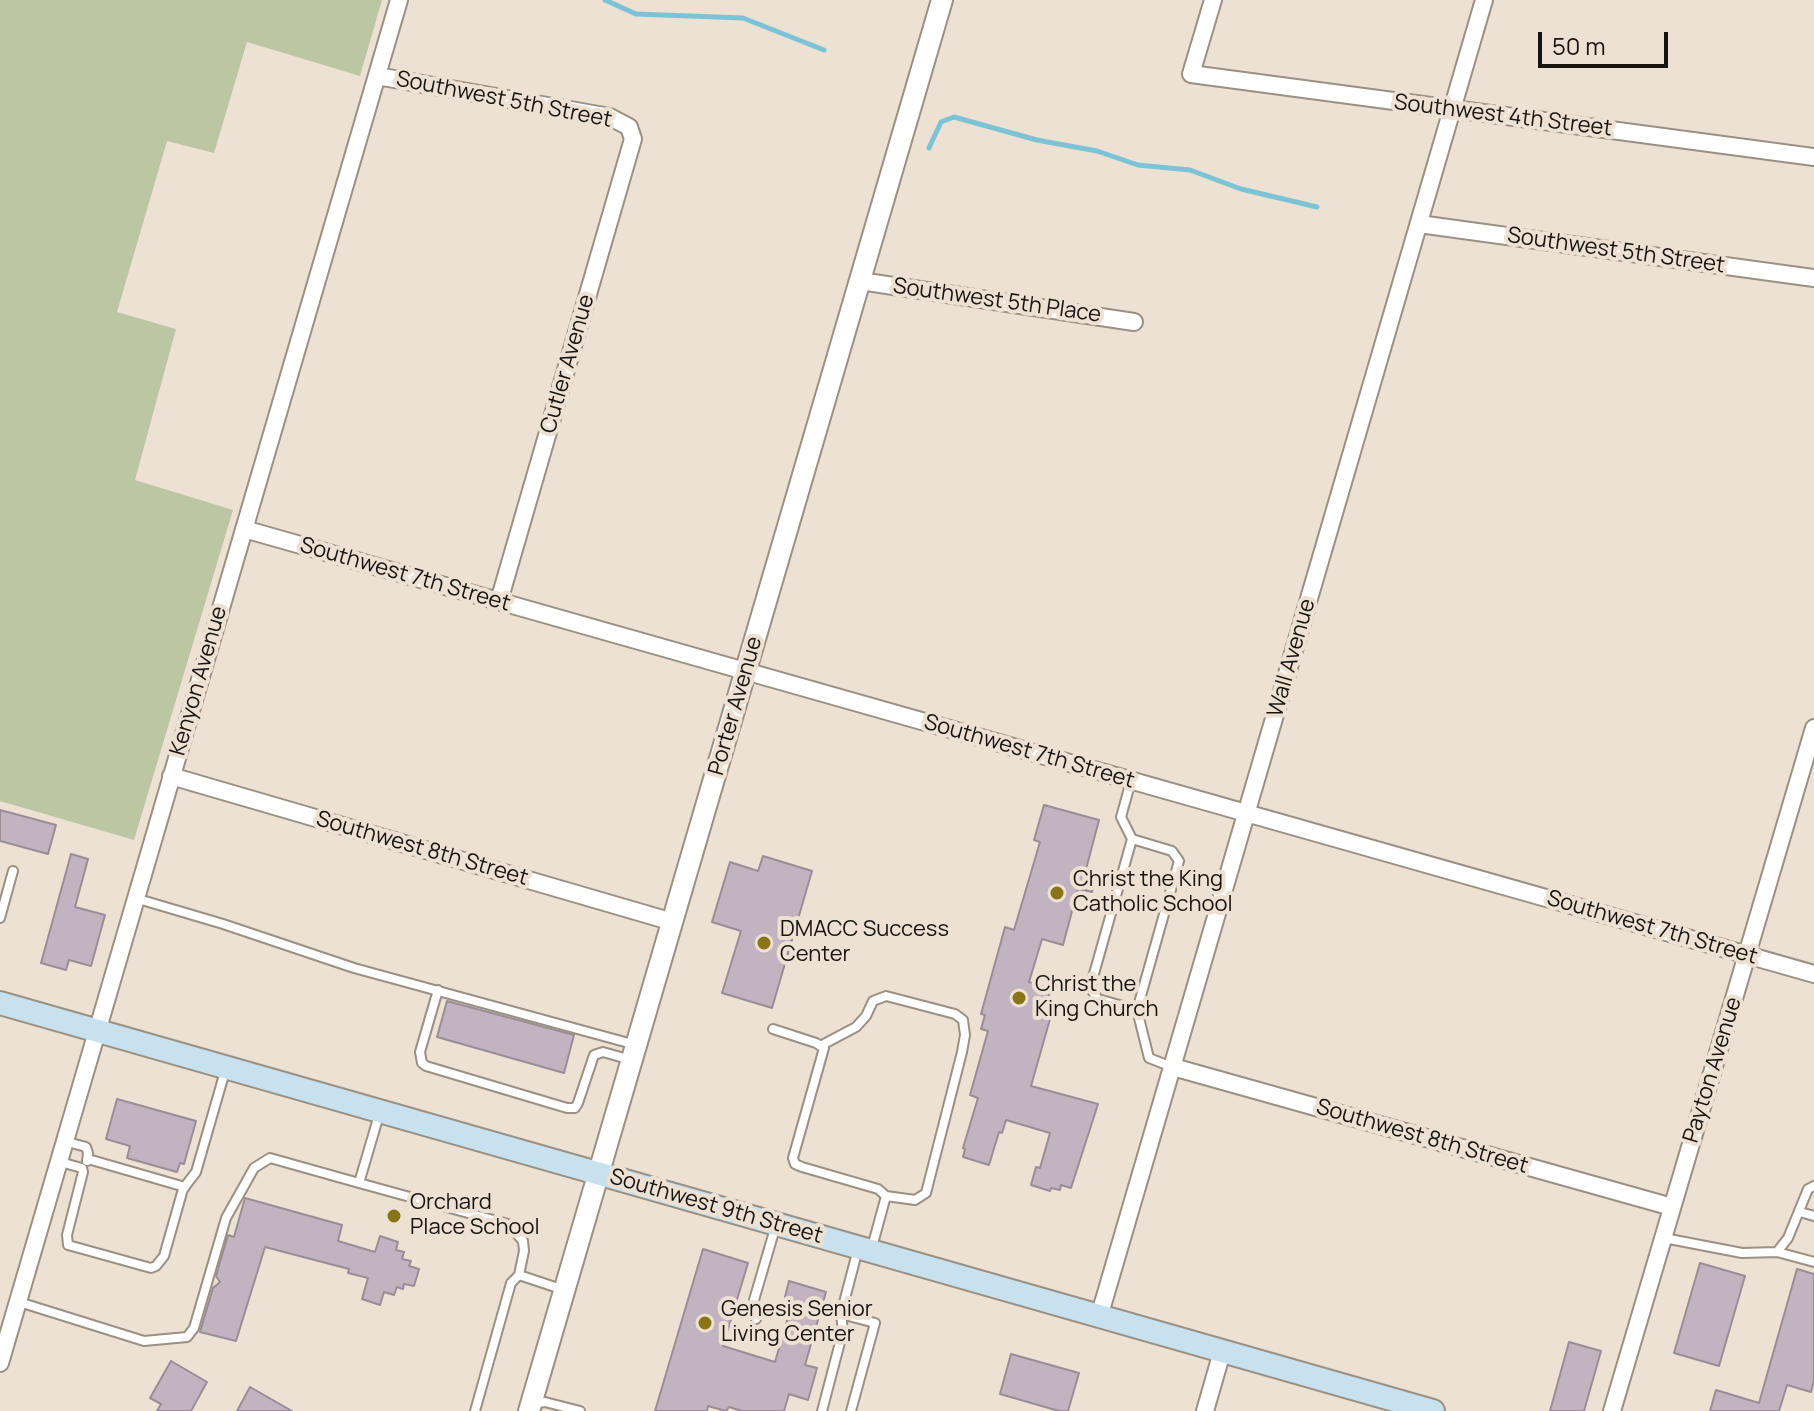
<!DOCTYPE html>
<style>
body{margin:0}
#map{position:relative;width:1814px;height:1411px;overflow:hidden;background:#ece1d2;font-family:Manrope,sans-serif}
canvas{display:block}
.scale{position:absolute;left:1538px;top:32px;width:130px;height:36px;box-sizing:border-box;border:4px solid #181510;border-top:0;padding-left:10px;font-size:24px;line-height:28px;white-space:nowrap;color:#181510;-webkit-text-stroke:6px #ece1d2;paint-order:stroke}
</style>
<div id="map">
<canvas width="1814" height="1411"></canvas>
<div class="scale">50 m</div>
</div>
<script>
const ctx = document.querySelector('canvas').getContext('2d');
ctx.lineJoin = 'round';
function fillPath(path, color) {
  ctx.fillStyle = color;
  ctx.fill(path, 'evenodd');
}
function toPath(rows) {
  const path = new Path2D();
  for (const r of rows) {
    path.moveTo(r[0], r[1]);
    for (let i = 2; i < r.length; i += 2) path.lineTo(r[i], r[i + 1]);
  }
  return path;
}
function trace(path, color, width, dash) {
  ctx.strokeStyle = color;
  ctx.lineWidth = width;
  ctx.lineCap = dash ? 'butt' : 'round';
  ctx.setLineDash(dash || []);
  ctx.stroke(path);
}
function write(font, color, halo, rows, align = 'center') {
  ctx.font = font + ' Manrope,sans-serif';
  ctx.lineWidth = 8;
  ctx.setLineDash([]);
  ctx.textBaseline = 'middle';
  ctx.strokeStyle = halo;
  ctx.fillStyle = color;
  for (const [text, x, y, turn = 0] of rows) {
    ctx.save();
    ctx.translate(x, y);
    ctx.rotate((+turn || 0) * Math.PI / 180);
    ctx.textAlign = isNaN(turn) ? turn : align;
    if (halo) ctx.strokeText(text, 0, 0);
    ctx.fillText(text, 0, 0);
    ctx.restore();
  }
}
fillPath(toPath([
 [0,0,382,0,360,76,247,42,214,153,167,141,117,312,176,329,135,480,233,510,134,840,0,801]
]), '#bdc6a3');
trace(toPath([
 [605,0,636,14,743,18,824,50],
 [929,148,941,122,954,117,1037,140,1097,151,1138,165,1190,170,1241,189,1317,207]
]), '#7dc3d6', 5);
const building = toPath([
 [1044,805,1099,820,1085,873,1096,876,1092,892,1078,889,1063,945,1042,939,1029,982,1051,989,1043,1017,1050,1019,1031,1086,1098,1104,1071,1188,1061,1185,1060,1190,1051,1188,1050,1191,1031,1185,1036,1167,1040,1168,1050,1133,1006,1120,1002,1133,999,1132,989,1165,963,1157,965,1149,963,1148,978,1098,970,1095,988,1031,981,1029,985,1015,981,1014,1005,927,1014,930,1040,842,1034,840,1044,805],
 [0,810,56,825,48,854,0,841,0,810],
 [71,854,88,859,75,907,105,915,91,966,69,960,66,970,41,963,71,854],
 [763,856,812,871,772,1008,722,993,741,931,712,922,730,862,758,871,763,856],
 [447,1001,574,1035,564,1073,437,1037,447,1001],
 [117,1099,196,1121,184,1164,180,1163,177,1172,127,1158,130,1146,106,1139,117,1099],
 [245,1198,342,1225,338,1241,375,1252,380,1236,398,1242,396,1250,404,1252,402,1259,411,1261,409,1266,419,1269,414,1286,404,1284,403,1289,397,1287,394,1295,384,1292,380,1305,362,1299,368,1278,348,1273,349,1269,265,1247,236,1341,200,1332,213,1288,220,1282,216,1276,228,1235,234,1237,245,1198],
 [703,1249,748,1263,723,1346,775,1362,793,1300,785,1297,789,1281,826,1292,805,1365,817,1368,808,1400,789,1394,784,1411,742,1411,729,1407,726,1411,708,1406,707,1411,655,1411,703,1249],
 [1700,1263,1745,1276,1719,1366,1674,1353,1700,1263],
 [1797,1269,1814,1274,1814,1380,1811,1392,1787,1385,1779,1411,1710,1411,1716,1390,1759,1403,1797,1269],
 [1569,1342,1601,1351,1584,1411,1550,1411,1569,1342],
 [1011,1354,1079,1373,1068,1411,1059,1411,1000,1394,1011,1354],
 [171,1361,207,1382,191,1411,157,1411,161,1404,150,1398,171,1361],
 [250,1387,292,1411,237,1411,250,1387]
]);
fillPath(building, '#c1b4c0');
trace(building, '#998d98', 2);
const service = toPath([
 [1131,781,1121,817,1132,839,1090,988,1098,999,1137,1010,1149,1058,1172,1067],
 [1132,839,1172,851,1179,861,1137,1010],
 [135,898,223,924,354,968,636,1045],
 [0,918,13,871],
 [438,990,420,1052,422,1063,426,1066,567,1108,575,1108,578,1103,594,1055,603,1052,631,1060],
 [773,1029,816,1043,824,1048,793,1158,795,1164,802,1167,878,1189,886,1196,871,1251],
 [822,1045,856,1027,866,1016,873,1001,886,996,955,1014,963,1020,965,1035,962,1052,926,1193,915,1200,886,1196],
 [379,1115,359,1183,508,1224,523,1241,524,1251,519,1275],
 [64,1141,86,1147,88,1153,87,1161],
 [88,1159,185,1187],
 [60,1162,82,1168,83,1172,67,1235,68,1245,151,1268,156,1266,164,1256,183,1189,196,1172,226,1068],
 [1800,1212,1814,1216],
 [1664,1238,1742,1253,1777,1252,1814,1262],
 [1777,1252,1788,1238,1808,1189,1814,1186],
 [19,1302,144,1341,187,1337,194,1328,226,1218,254,1168,270,1158,359,1183],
 [841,1314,875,1323,851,1411],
 [756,1319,754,1300,776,1225],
 [532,1404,545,1402,580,1411],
 [475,1411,511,1283,519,1275,564,1290],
 [822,1411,843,1331,841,1314,858,1249]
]);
const minor = toPath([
 [1213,0,1191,74,1814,157],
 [377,76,610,117,629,127,633,139,499,601],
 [1419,224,1814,278],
 [860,281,1134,322],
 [244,529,1814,974],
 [171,776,673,922],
 [1173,1067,1672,1207],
 [1099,1317,1484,0],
 [0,1363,399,0],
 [1205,1411,1222,1352],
 [1612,1411,1814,728]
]);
const tertiary = toPath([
 [529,1411,942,0]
]);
const secondary = toPath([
 [0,1003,1433,1411]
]);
trace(service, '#9a9083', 12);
trace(minor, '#9a9083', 20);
trace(tertiary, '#9a9083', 24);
trace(secondary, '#9a9083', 26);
trace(service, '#fff', 8);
trace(minor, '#fff', 16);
trace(tertiary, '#fff', 20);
trace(secondary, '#c7e2ee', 22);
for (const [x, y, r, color] of [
 [1057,893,8,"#897417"],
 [764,943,8,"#897417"],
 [1019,998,8,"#897417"],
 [394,1216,8,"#897417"],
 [705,1323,8,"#897417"]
]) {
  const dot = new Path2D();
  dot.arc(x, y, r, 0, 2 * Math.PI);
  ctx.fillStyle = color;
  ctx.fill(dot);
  trace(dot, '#ece1d2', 3);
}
write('22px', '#181510', '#ece1d2', [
 ["Southwest 5th Street",504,100,11],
 ["Southwest 4th Street",1503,116,7],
 ["Southwest 5th Street",1616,251,8],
 ["Southwest 5th Place",997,301,8],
 ["Cutler Avenue",568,364,-74],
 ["Southwest 7th Street",405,575,16],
 ["Wall Avenue",1292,658,-74],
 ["Kenyon Avenue",199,681,-74],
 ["Porter Avenue",736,706,-74],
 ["Southwest 7th Street",1029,752,16],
 ["Southwest 8th Street",422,849,16],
 ["Southwest 7th Street",1652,928,16],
 ["Payton Avenue",1713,1070,-73],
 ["Southwest 8th Street",1422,1137,16],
 ["Southwest 9th Street",716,1207,16]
]);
write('22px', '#181510', '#ece1d2', [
 ["Christ the King",1073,880],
 ["Catholic School",1073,905],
 ["DMACC Success",780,930],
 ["Center",780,955],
 ["Christ the",1035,985],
 ["King Church",1035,1010],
 ["Orchard",410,1203],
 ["Place School",410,1228],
 ["Genesis Senior",721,1310],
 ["Living Center",721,1335]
], 'left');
</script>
